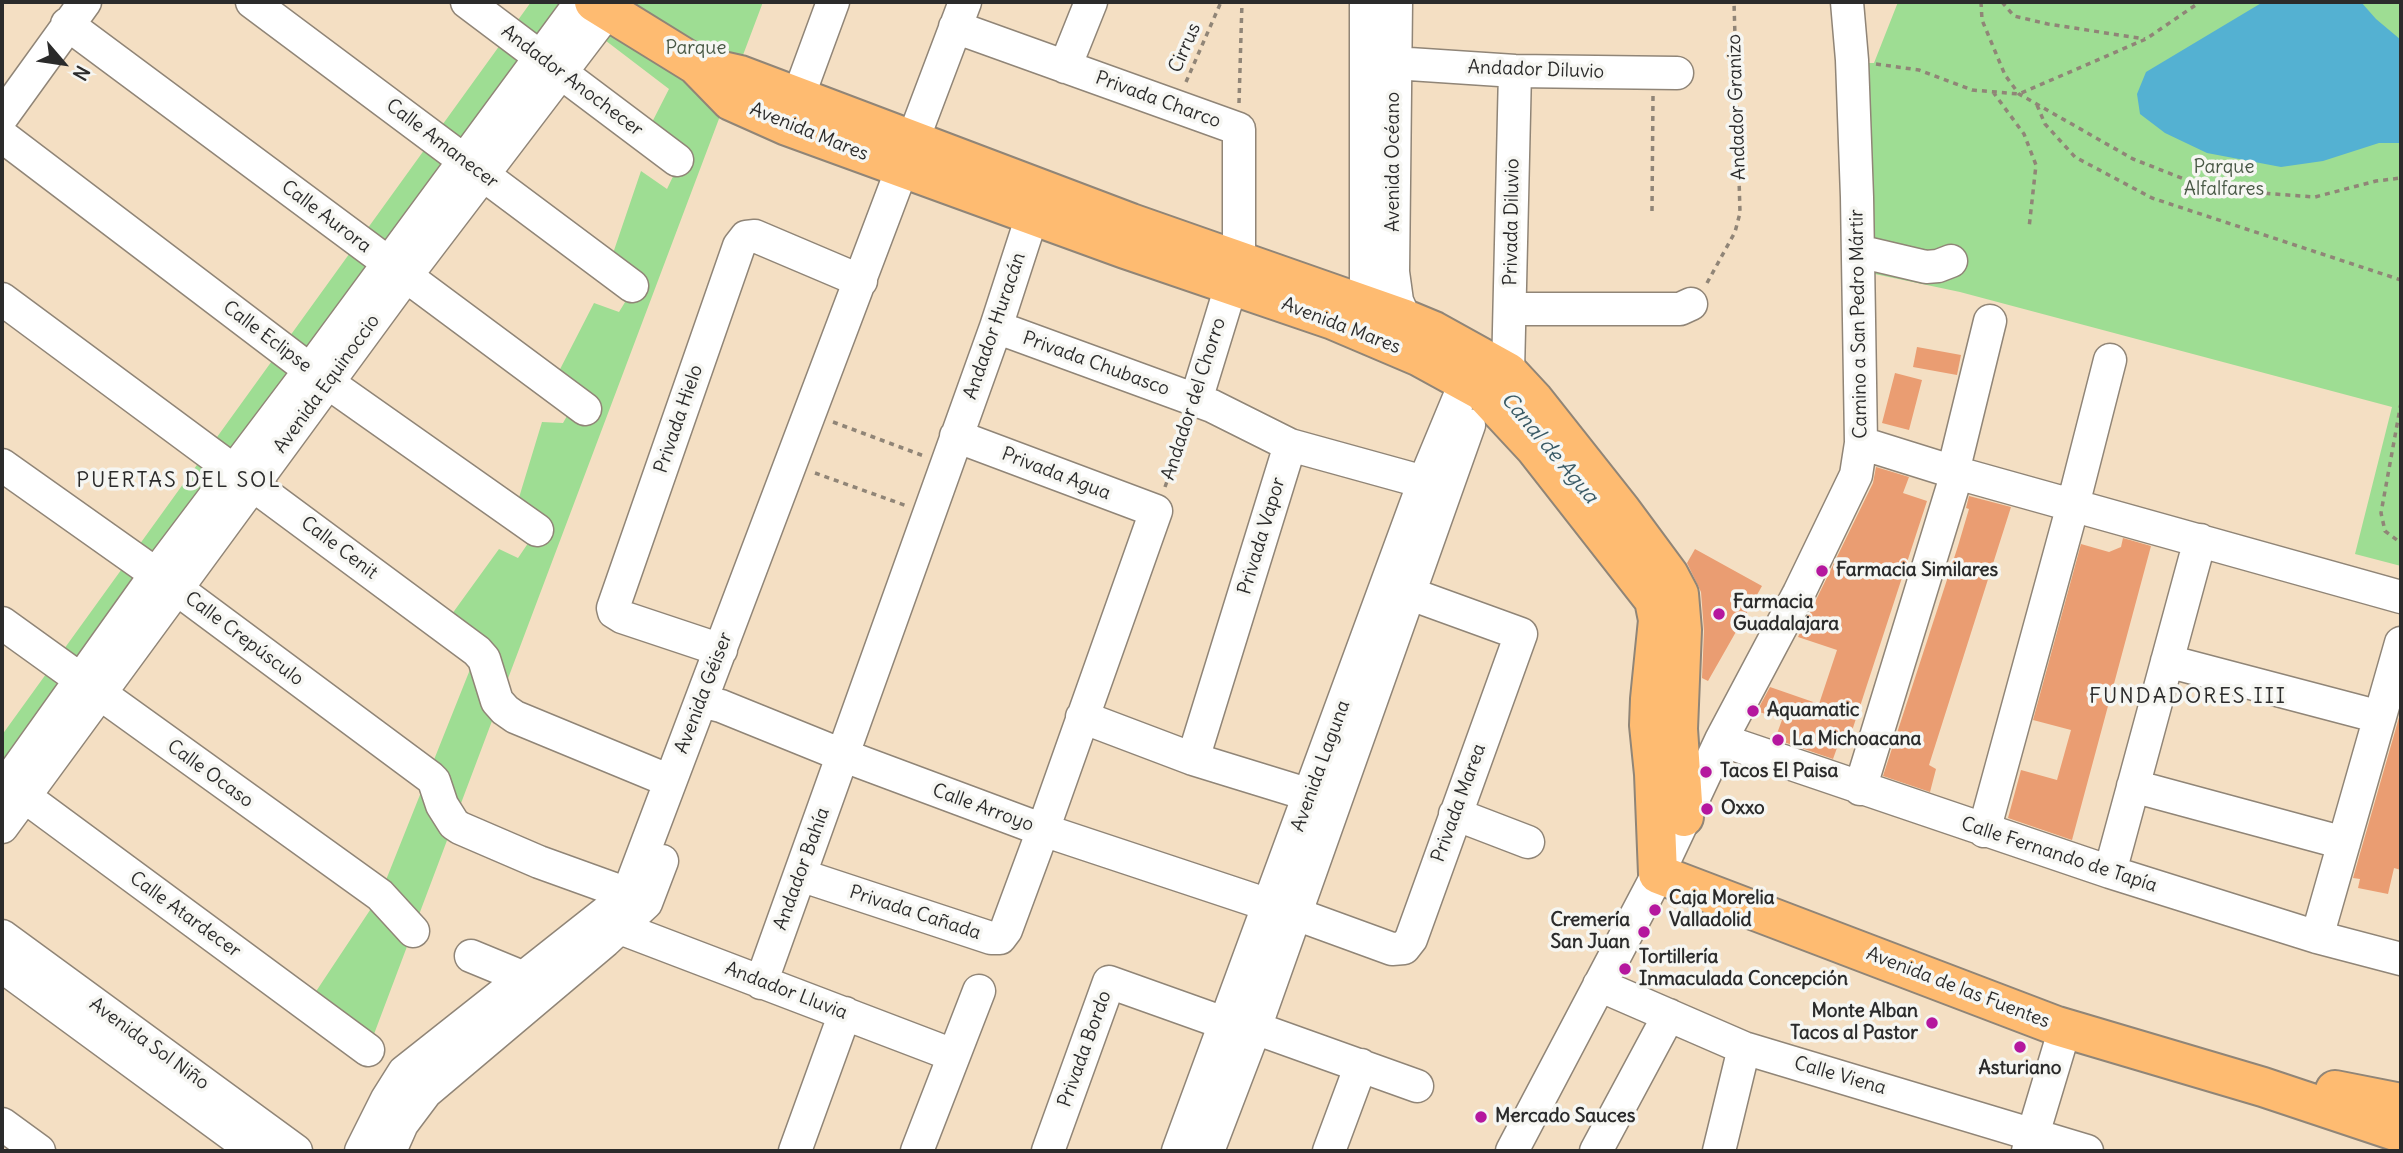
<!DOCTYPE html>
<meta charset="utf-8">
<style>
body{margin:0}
#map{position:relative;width:2403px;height:1153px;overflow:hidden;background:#f4dfc3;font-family:Delius,sans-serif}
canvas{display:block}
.frame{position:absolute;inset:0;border:4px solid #2b2b2b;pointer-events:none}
.north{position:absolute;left:28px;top:28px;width:70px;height:70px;-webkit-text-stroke:5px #f6f6f2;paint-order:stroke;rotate:119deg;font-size:19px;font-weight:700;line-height:28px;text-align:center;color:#2b2b2b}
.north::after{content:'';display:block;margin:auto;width:24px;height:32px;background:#2b2b2b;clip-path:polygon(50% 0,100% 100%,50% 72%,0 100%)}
</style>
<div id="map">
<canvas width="2403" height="1153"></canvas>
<div class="frame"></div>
<div class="north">N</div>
</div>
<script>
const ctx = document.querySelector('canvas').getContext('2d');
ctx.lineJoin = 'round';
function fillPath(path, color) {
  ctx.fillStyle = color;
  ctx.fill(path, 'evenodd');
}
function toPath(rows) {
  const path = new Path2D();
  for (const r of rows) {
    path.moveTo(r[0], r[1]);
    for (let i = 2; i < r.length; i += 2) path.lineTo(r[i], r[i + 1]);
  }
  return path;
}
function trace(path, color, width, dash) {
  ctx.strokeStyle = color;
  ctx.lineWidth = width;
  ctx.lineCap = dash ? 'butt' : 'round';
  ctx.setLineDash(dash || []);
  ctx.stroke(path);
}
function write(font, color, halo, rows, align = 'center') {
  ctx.font = font + ' Delius,sans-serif';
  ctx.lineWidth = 7;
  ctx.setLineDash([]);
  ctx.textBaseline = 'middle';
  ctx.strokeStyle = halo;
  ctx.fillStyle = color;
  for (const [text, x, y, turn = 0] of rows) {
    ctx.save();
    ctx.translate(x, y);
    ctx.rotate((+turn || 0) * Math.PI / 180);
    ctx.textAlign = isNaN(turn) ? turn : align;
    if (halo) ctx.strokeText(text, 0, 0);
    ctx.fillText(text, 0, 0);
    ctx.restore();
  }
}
fillPath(toPath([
 [531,2,763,2,368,1050,307,1005,380,895,477,652,444,625,499,549,518,558,537,530,514,514,542,422,563,423,575,402,555,379,594,303,619,312,630,294,608,268,641,171,667,189,679,164,645,136,669,89,593,31,2,828,2,735],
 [1898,2,2401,2,2401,566,2355,554,2392,407,1960,292,1870,273,1868,63,1874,63]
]), '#9edd93');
fillPath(toPath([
 [2263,2,2361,2,2376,19,2401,40,2401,143,2379,143,2323,161,2281,167,2207,153,2165,133,2140,114,2137,94,2146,72]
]), '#54b1d2');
fillPath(toPath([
 [1917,347,1961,355,1957,375,1913,367],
 [1895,373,1922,380,1909,430,1882,423],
 [1876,467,1909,477,1903,493,1927,501,1850,737,1842,734,1833,759,1775,739,1782,720,1757,711,1770,687,1819,704,1837,650,1798,637,1873,483],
 [1969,496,2011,507,1929,765,1936,769,1930,792,1883,776,1958,546,1969,509,1966,508],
 [2123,538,2151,546,2072,840,2008,818,2021,770,2057,780,2071,730,2033,720,2081,544,2109,552,2121,547],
 [1695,549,1762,586,1708,681,1702,678,1704,631,1701,592,1687,563],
 [2400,714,2401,870,2394,868,2388,894,2358,888,2360,879,2353,878]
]), '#ea9d72');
const minor = toPath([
 [252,2,632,286],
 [467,2,677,160],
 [1396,2,1393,272,1397,301,1405,319],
 [67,24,585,409],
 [955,27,1239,129,1239,259],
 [1394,63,1515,71,1677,73],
 [1065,67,1091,2],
 [2,117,85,2],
 [790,119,833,2],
 [2,136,310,370,537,530],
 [1858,251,1926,267,1938,266,1951,261],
 [2,299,477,651,484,659,497,701,505,710,515,717,670,781],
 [1366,306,1366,2],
 [1511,309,1680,309,1691,304],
 [996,327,1212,406,1290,445,1424,482],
 [1508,372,1515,71],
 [1196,400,1231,286],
 [1861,443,1957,473,2401,597],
 [2,465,177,589,430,777,434,781,442,805,454,824,460,828,539,862,625,893],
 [1953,472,1990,321],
 [2,623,380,895,413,931],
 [721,650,622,617,614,612,613,608,739,246,746,237,755,236,861,281],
 [2167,661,2380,717],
 [701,701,721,706,842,755,1043,830,1296,914,1392,949,1404,948,1411,939,1521,634,1408,593],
 [1082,717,1193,759,1310,795],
 [1721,740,2110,872,2317,937,2401,959],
 [1193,759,1290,445],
 [9,785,368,1050],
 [2133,786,2344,843],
 [1860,789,1957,473],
 [2,790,156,574,310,370,581,2],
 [1455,814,1528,842],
 [2,827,406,276,607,12],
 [1984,831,2073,505,2110,360],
 [2110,872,2200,540],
 [800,875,991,938,1000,938,1006,930,1043,830,1156,511,956,436],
 [620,928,953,1055],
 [2,936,296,1151],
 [2317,937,2401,643],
 [471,956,522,977],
 [2,966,254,1151],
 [761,983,996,327,1032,216],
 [1599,985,1744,1048,2087,1151],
 [1255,1028,1417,1086],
 [2,1124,39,1151],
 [361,1151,387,1099,404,1072,610,909,632,883,965,2],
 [390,1151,402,1124,426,1092,605,941,646,903,662,861],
 [795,1151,845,1013],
 [917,1151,979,991],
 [1048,1151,1109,982,1224,1023],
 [1178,1151,1424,482,1466,381],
 [1208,1151,1255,1028,1469,425],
 [1329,1151,1361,1065],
 [1512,1151,1658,874,1721,740,1799,593,1856,475,1861,443,1857,197,1852,60,1847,2],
 [1596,1151,1669,1015],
 [1719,1151,1744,1048],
 [2028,1151,2065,1028]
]);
const major = toPath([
 [594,2,696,65,731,101,787,126,1125,249,1333,320,1420,357,1482,391,1535,448,1654,600,1658,620,1650,699,1649,725,1654,774,1658,874,2057,1026,2263,1087,2401,1133],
 [696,65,740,75,1131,223,1405,319,1434,331,1508,372,1534,400,1621,510,1669,575,1679,594,1682,630,1678,729,1684,817],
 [2335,1090,2401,1103]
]);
trace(minor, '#908577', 35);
trace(major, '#908577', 42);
trace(toPath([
 [1981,2,1982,20,2005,75,2019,94,2133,159,2184,179,2248,192,2315,197,2376,181,2401,178],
 [2002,2,2014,16,2048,24,2145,39],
 [1876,64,1919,70,1972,90,2019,94,2146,39,2200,2],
 [1186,82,1221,2],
 [1993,92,2024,134,2036,165,2029,228],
 [1239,103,1242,2],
 [2037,105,2045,124,2075,157,2152,198,2401,280],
 [1652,211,1653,96],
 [1707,283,1735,232,1740,213,1734,2],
 [2401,403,2381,513,2385,531,2401,543],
 [833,422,924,456],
 [815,473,907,506],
 [1165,487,1188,422]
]), '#908577', 3.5, [5, 5]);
trace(minor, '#fff', 32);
trace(major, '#febb71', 38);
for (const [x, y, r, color] of [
 [1822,571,7,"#b5179e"],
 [1719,614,7,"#b5179e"],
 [1753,711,7,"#b5179e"],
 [1778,740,7,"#b5179e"],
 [1706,772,7,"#b5179e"],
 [1707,809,7,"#b5179e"],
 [1655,910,7,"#b5179e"],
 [1644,932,7,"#b5179e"],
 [1625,969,7,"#b5179e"],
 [1932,1023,7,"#b5179e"],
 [2020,1047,7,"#b5179e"],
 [1481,1117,7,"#b5179e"]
]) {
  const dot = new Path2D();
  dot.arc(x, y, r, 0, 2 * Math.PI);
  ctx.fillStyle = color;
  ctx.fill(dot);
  trace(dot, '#f6f6f2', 2.5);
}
write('19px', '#2b2b2b', '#f6f6f2', [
 ["Cirrus",1185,48,-66],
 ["Andador Diluvio",1536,70,2],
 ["Andador Anochecer",572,81,37],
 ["Privada Charco",1158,100,20],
 ["Andador Granizo",1737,107,-92],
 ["Avenida Mares",809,132,22],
 ["Calle Amanecer",442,144,37],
 ["Avenida Océano",1394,162,-90],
 ["Calle Aurora",326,217,37],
 ["Privada Diluvio",1512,222,-89],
 ["Camino a San Pedro Mártir",1859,324,-91],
 ["Andador Huracán",995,326,-71],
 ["Avenida Mares",1341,326,21],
 ["Calle Eclipse",267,337,37],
 ["Privada Chubasco",1096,364,20],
 ["Avenida Equinoccio",327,384,-54],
 ["Andador del Chorro",1194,399,-72],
 ["Privada Hielo",679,419,-71],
 ["Privada Agua",1056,474,21],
 ["Privada Vapor",1262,536,-73],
 ["Calle Cenit",339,548,37],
 ["Calle Crepúsculo",244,639,37],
 ["Avenida Géiser",704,693,-69],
 ["Avenida Laguna",1321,766,-70],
 ["Calle Ocaso",210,774,36],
 ["Privada Marea",1459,803,-70],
 ["Calle Arroyo",983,808,20],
 ["Calle Fernando de Tapía",2059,855,18],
 ["Andador Bahía",802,869,-70],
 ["Privada Cañada",915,913,18],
 ["Calle Atardecer",185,915,36],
 ["Avenida de las Fuentes",1958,988,21],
 ["Andador Lluvia",786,991,21],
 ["Avenida Sol Niño",149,1044,36],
 ["Privada Bordo",1085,1049,-70],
 ["Calle Viena",1840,1076,16]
]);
write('19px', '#485845', '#f6f6f2', [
 ["Parque",696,49],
 ["Parque",2224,168],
 ["Alfalfares",2224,190]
]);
write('bold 19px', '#2b2b2b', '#f6f6f2', [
 ["Farmacia Similares",1836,571],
 ["Farmacia",1733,603],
 ["Guadalajara",1733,625],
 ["Aquamatic",1767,711],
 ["La Michoacana",1792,740],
 ["Tacos El Paisa",1720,772],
 ["Oxxo",1721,809],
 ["Caja Morelia",1669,899],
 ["Valladolid",1669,921],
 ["Cremería",1630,921,"right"],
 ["San Juan",1630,943,"right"],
 ["Tortillería",1639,958],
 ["Inmaculada Concepción",1639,980],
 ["Monte Alban",1918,1012,"right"],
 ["Tacos al Pastor",1918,1034,"right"],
 ["Asturiano",2020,1069,"center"],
 ["Mercado Sauces",1495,1117]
], 'left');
write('italic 21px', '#395a65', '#f6f6f2', [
 ["Canal de Agua",1549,448,50]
]);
ctx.letterSpacing = '2px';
write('21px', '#2b2b2b', '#f6f6f2', [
 ["PUERTAS DEL SOL",179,481],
 ["FUNDADORES III",2188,697]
]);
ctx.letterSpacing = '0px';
</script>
